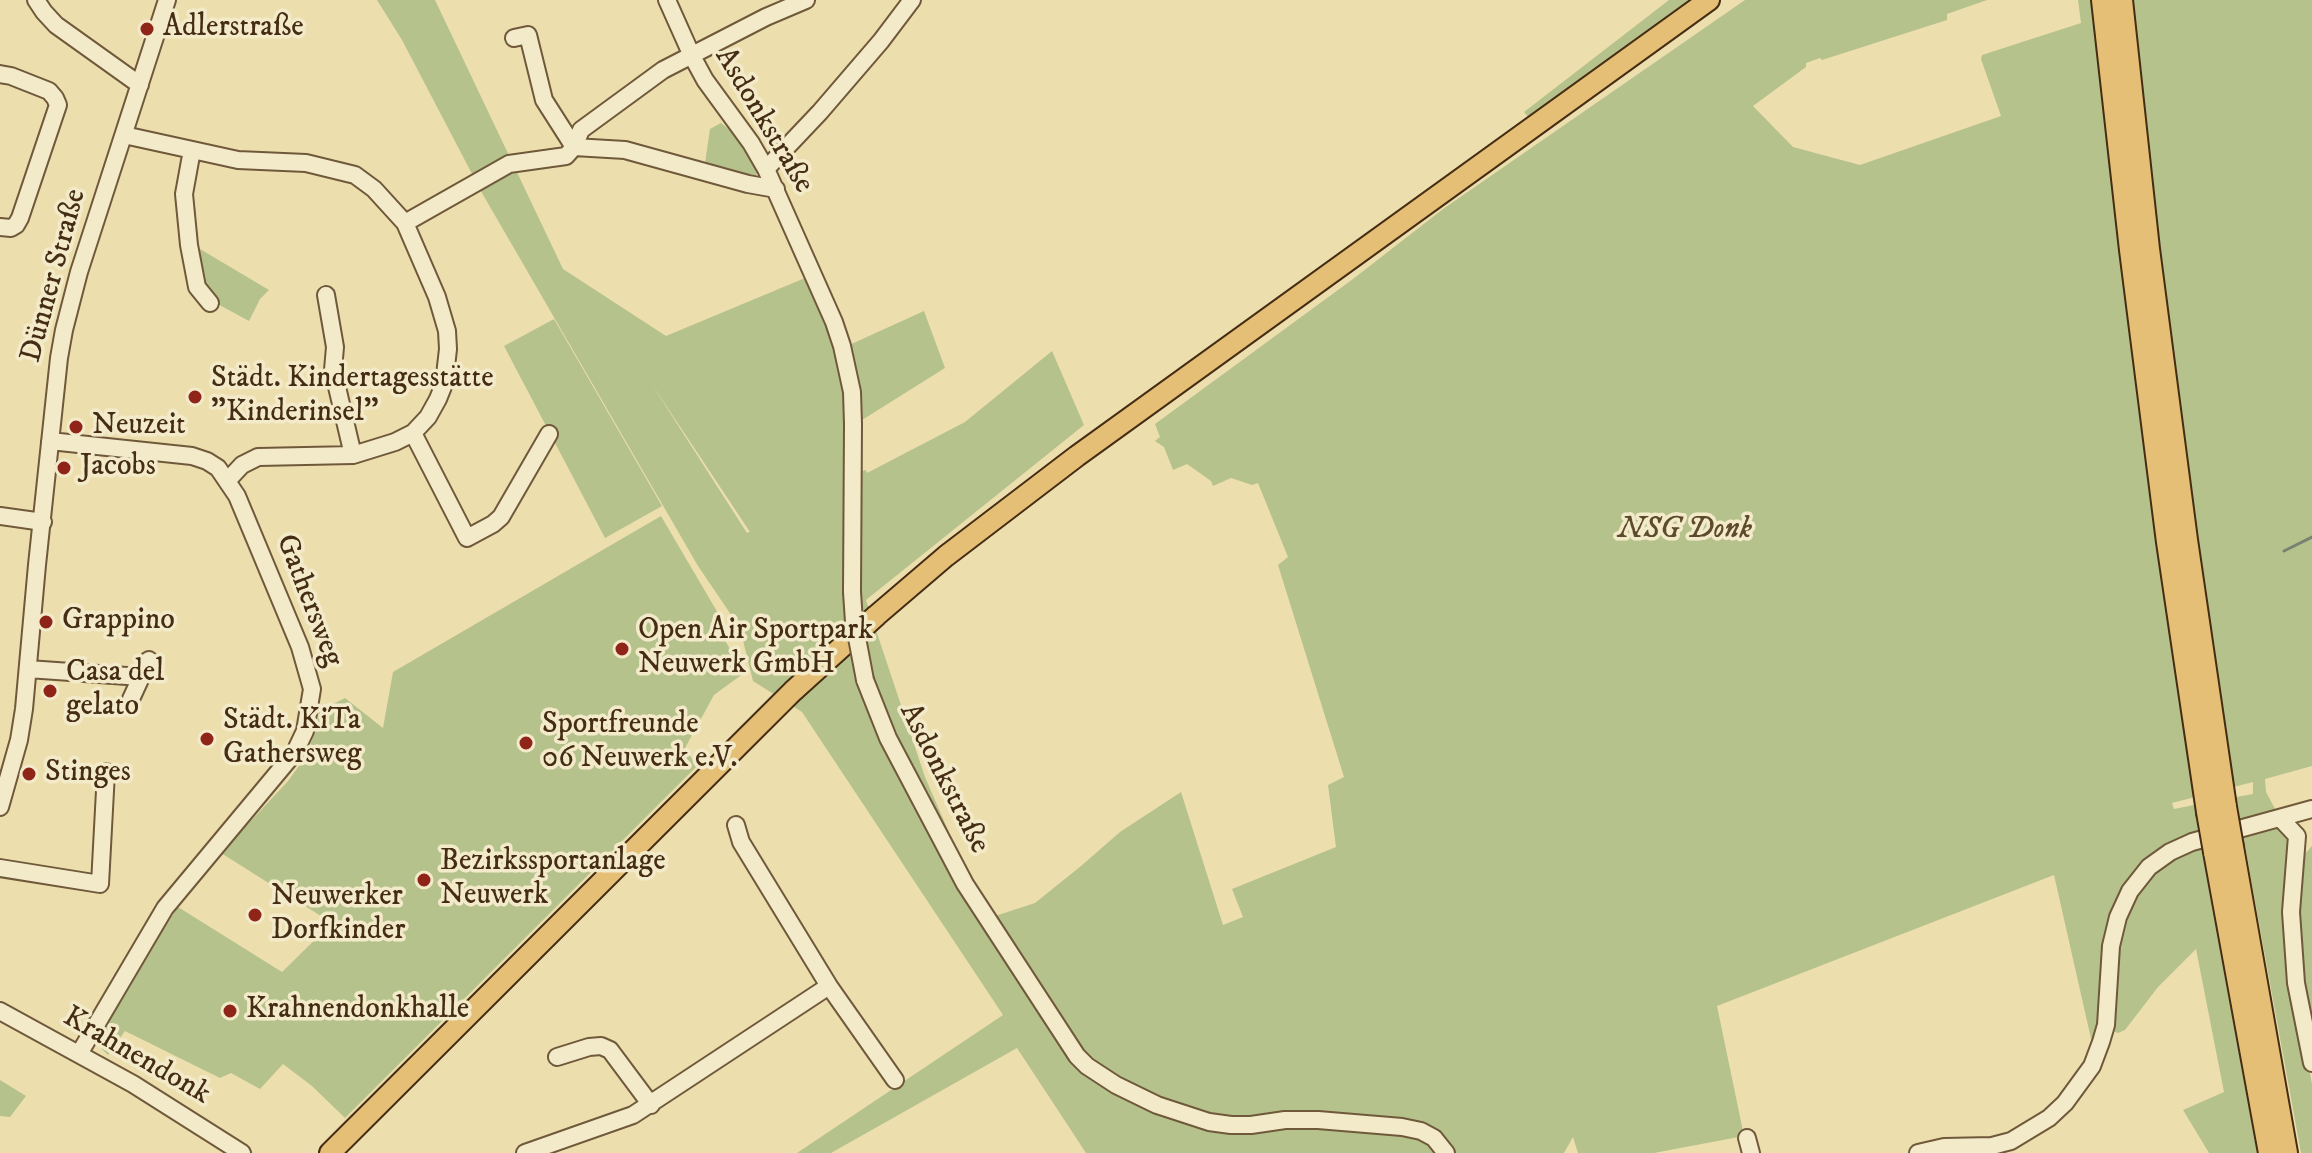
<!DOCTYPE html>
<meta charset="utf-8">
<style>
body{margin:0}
canvas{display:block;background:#eddeae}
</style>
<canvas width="2312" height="1153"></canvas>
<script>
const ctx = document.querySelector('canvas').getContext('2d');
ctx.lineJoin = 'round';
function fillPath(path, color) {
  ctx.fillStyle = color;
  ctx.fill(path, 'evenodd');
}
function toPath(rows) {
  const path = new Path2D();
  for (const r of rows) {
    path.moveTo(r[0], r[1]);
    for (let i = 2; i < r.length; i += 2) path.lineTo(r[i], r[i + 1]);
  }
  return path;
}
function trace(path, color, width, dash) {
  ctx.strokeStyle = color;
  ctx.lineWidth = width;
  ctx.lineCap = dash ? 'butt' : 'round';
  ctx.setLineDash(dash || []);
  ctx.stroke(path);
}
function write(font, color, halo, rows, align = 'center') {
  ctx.font = font + ' "IM FELL DW Pica",serif';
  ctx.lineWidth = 7;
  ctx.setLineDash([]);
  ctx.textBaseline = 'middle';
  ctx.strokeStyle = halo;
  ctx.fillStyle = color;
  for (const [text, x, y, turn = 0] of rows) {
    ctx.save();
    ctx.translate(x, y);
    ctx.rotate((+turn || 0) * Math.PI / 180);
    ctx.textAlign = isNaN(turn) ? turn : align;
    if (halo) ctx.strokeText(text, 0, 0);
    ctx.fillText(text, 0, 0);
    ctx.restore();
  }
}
fillPath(toPath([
 [377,0,435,0,563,269,666,336,805,278,836,351,924,311,945,368,862,420,862,471,866,470,867,473,965,422,1052,351,1084,425,866,600,925,777,957,851,992,917,1035,903,1081,866,1120,832,1181,792,1223,925,1243,917,1232,889,1336,847,1328,785,1344,777,1278,565,1288,557,1258,483,1252,485,1231,478,1213,486,1211,481,1187,464,1173,470,1164,447,1155,441,1160,437,1155,424,1353,279,1443,209,1745,0,1987,0,1947,14,1947,20,1822,60,1820,58,1806,63,1806,67,1753,106,1793,147,1860,165,2001,116,1981,59,1982,55,2081,23,2078,0,2312,0,2312,766,2265,779,2266,792,2290,837,2285,894,2285,943,2312,1084,2312,1153,2301,1153,2236,797,2253,794,2253,782,2172,803,2174,809,2194,805,2257,1153,2209,1153,2183,1110,2224,1092,2196,949,2158,987,2125,1030,2118,1033,2113,1031,2092,1043,2054,875,1717,1006,1744,1136,1654,1153,1578,1153,1573,1137,1564,1153,1086,1153,1017,1048,831,1153,797,1153,1003,1015,802,712,753,681,740,628,698,566,482,193,402,40],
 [651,383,750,532,749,532,747,533],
 [1669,0,1694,0,1530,119,1524,112],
 [721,123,736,135,758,172,752,181,704,170,710,129],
 [200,249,269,290,260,299,249,321,212,301,203,287],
 [554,319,662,506,605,538,504,346],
 [661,516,722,620,716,625,744,673,714,695,685,748,697,766,345,1118,312,1086,283,1064,260,1089,231,1073,220,1078,125,1031,108,1055,101,1048,99,1039,135,971,178,907,282,972,332,923,221,853,288,781,304,759,315,733,319,711,345,698,383,728,393,672],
 [2312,846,2312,1046,2296,926,2302,857],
 [0,1080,26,1096,10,1117,0,1116]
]), '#b6c28c');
trace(toPath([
 [2284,551,2312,537]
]), '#798272', 3);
const minor = toPath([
 [36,0,44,12,56,25,140,85],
 [667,0,692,56,705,80,751,143,766,169,834,322,842,346,852,392,853,424,852,592],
 [514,38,528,35,544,100,574,147,625,150,748,184,776,189],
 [0,74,11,76,49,91,55,98,58,105,20,218,16,225,11,228,0,227],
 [124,135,238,160,306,163,355,175,374,189,405,223,437,297,447,331,448,349,444,384,438,399,428,417,413,433,395,442,353,455,258,457,242,465,228,480],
 [192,150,184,194,189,245,197,287,210,303],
 [766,169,820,112,881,41,912,0],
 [405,223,509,164,566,156,574,147,581,130,663,70,766,17,806,0],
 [326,295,335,347,333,370,353,455],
 [413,433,467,538,493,524,501,517,549,434],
 [50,441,192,456,207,461,218,468,237,496,300,647,312,689,305,731,295,752,165,908,79,1054],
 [0,516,43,522],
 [28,669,141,677],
 [865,680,888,738,965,884,1077,1056,1087,1066,1116,1085,1157,1105,1209,1122,1231,1125,1251,1125,1285,1120,1318,1120,1402,1127,1421,1131,1434,1138,1446,1153],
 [131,699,149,660],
 [0,807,19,740,24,709,37,565,59,358,64,330,79,272,167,0],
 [2280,818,2297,836,2291,912,2296,983,2312,1063],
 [736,825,741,842,829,986,895,1080],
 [0,868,100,884,106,772],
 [0,1011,133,1084,242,1153],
 [557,1057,589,1047,601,1046,610,1050,651,1105],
 [1747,1138,1751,1153],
 [525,1153,633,1115,829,986],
 [1918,1153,1944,1147,1992,1146,2011,1141,2049,1118,2065,1103,2092,1066,2101,1042,2106,1025,2111,946,2118,917,2130,891,2149,867,2170,852,2192,842,2312,809]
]);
const major = toPath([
 [330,1153,793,691,877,615,946,556,1077,456,1709,0]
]);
const highway = toPath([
 [2103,0,2131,250,2168,542,2208,812],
 [2121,0,2148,249,2186,540,2225,807],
 [2232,847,2286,1153],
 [2215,852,2270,1153]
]);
trace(minor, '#6f593a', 20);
trace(major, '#452d13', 24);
trace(highway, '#452d13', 26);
trace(minor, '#f3eaca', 16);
trace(major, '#e6bf77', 20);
trace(highway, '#e6bf77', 22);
const minorBridge = toPath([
 [852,592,854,622,865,680]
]);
const highwayBridge = toPath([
 [2225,807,2232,847],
 [2208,812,2215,852]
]);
trace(minorBridge, '#6f593a', 20, []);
trace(highwayBridge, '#452d13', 26, []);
trace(minorBridge, '#f3eaca', 16);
trace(highwayBridge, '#e6bf77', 22);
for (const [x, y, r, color] of [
 [147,29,8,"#8f2418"],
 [195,397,8,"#8f2418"],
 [76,427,8,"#8f2418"],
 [64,468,8,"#8f2418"],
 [46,622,8,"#8f2418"],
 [622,649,8,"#8f2418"],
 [50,691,8,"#8f2418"],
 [207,739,8,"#8f2418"],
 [526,743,8,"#8f2418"],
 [29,774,8,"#8f2418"],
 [424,880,8,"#8f2418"],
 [255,915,8,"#8f2418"],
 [230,1011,8,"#8f2418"]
]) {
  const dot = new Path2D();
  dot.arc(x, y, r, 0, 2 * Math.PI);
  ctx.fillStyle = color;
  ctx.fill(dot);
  trace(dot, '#f3eaca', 3);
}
write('30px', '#452d13', '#f3eaca', [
 ["Adlerstraße",163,29],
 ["Städt. Kindertagesstätte",211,380],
 ["\"Kinderinsel\"",211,414],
 ["Neuzeit",92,427],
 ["Jacobs",80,468],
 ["Grappino",62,622],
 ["Open Air Sportpark",638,632],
 ["Neuwerk GmbH",638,666],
 ["Casa del",66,674],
 ["gelato",66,708],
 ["Städt. KiTa",223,722],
 ["Gathersweg",223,756],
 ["Sportfreunde",542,726],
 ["06 Neuwerk e.V.",542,760],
 ["Stinges",45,774],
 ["Bezirkssportanlage",440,863],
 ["Neuwerk",440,897],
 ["Neuwerker",271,898],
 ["Dorfkinder",271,932],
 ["Krahnendonkhalle",246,1011]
], 'left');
write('30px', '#452d13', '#f3eaca', [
 ["Asdonkstraße",763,121,59],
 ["Dünner Straße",55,276,-75],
 ["Gathersweg",308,601,69],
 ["Asdonkstraße",943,779,63],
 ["Krahnendonk",136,1057,30]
]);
write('italic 30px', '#5c4b2b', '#f3eaca', [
 ["NSG Donk",1685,531]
]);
</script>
